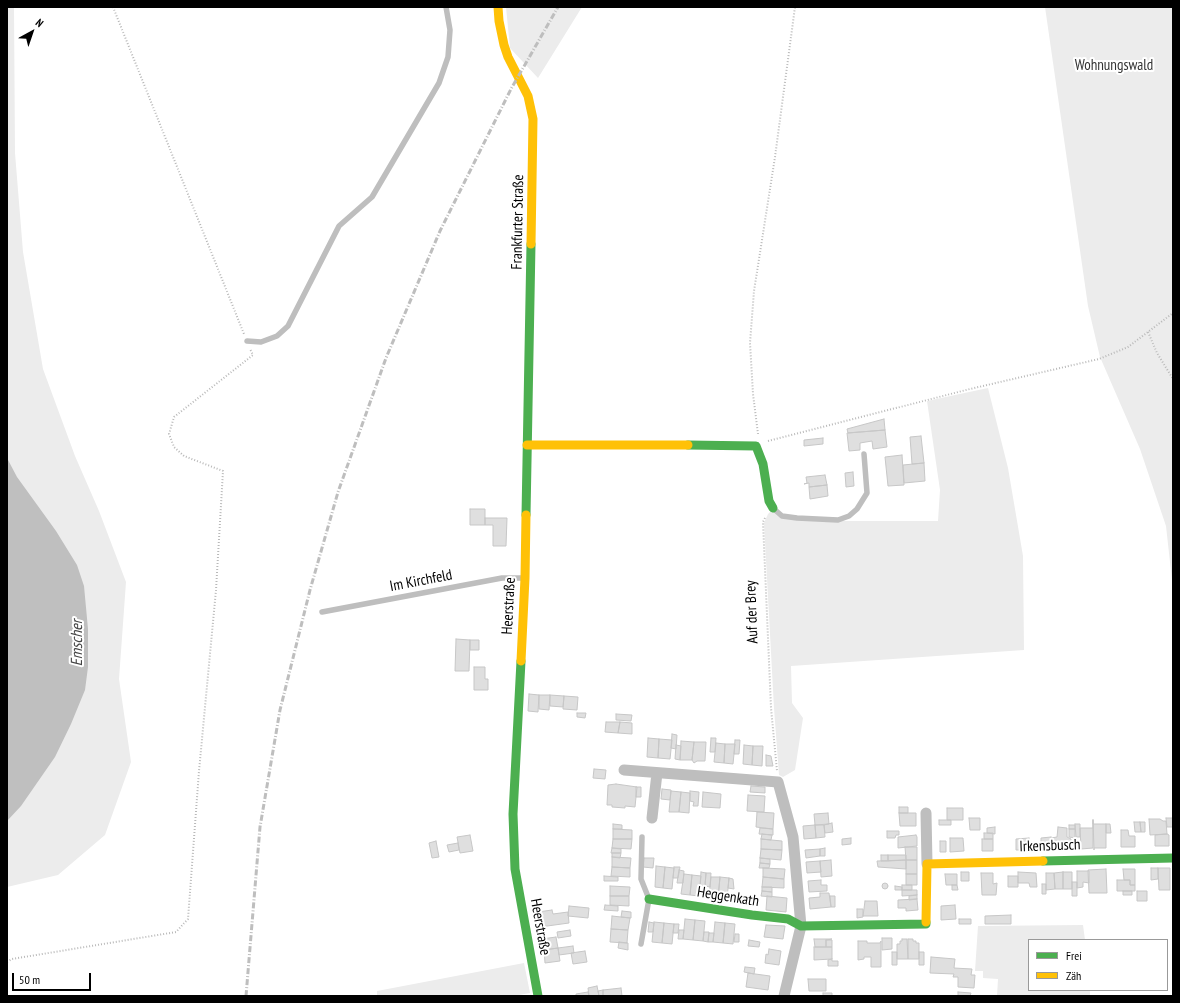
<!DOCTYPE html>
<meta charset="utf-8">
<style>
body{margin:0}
#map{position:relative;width:1180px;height:1003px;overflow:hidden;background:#fff;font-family:"PT Sans Narrow",sans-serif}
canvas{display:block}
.frame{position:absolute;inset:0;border:8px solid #000;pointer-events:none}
.legend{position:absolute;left:1028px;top:939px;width:140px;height:52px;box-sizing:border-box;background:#fff;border:1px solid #999;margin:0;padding:5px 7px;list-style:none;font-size:12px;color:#000}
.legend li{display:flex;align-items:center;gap:8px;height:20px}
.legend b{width:20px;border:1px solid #999}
.north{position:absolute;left:12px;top:12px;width:40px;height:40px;-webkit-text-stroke:3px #fff;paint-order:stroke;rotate:40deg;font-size:11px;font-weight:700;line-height:16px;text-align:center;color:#000}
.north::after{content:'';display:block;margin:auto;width:14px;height:18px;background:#000;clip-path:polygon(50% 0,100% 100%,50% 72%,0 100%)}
.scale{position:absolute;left:12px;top:973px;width:79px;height:18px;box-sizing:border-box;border:2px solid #000;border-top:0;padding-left:5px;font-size:12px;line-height:14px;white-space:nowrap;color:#000;-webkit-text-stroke:3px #fff;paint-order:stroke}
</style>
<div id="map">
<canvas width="1180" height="1003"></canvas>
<div class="frame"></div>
<ul class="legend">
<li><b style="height:5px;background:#4caf50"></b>Frei</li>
<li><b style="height:5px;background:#ffc107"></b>Zäh</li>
</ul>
<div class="north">N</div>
<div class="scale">50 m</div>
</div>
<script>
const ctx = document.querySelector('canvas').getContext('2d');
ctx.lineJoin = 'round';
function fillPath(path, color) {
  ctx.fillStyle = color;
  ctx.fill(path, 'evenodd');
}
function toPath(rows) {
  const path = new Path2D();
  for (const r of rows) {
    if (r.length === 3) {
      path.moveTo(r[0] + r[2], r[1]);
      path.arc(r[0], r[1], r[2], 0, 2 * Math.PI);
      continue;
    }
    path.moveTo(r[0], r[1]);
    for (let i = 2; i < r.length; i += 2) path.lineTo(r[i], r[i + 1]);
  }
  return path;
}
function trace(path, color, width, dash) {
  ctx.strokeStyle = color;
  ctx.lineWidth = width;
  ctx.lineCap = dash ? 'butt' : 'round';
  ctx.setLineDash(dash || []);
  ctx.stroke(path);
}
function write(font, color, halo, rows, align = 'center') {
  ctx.font = font + ' "PT Sans Narrow",sans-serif';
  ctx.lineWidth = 4;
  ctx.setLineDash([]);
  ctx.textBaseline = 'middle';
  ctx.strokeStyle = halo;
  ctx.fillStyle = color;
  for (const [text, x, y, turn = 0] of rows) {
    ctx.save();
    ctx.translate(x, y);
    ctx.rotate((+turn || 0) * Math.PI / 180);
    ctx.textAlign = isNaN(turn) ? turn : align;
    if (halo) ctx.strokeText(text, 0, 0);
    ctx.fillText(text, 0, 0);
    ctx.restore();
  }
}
fillPath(toPath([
 [7,7,14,7,14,9,15,153,23,252,43,369,75,456,99,511,126,582,119,679,131,762,105,835,58,875,7,887],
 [506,7,582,7,538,78,510,48],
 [1045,7,1173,7,1173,589,1166,526,1140,449,1100,357,1088,306],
 [988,388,1008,468,1023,556,1024,650,791,666,792,703,803,718,795,770,783,777,779,775,774,708,764,523,768,514,773,509,780,516,840,521,938,521,940,490,927,401],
 [1083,925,1085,940,1029,940,1029,990,1090,990,1090,996,997,996,998,979,983,978,983,971,975,971,978,926],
 [524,963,530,993,513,996,377,996,377,991]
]), '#ececec');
fillPath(toPath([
 [7,458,17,477,56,531,77,565,84,586,88,629,88,667,85,690,71,724,55,757,21,806,7,821]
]), '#bfbfbf');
const building = toPath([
 [884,419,885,430,848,433,847,429,884,419],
 [885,430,887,447,873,449,872,441,860,443,860,450,849,451,847,433,885,430],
 [921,436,924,463,912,464,910,437,921,436],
 [823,438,823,444,804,446,804,440,823,438],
 [902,455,904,485,888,486,885,457,902,455],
 [924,463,925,481,904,483,903,465,924,463],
 [853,472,854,486,846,487,845,473,853,472],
 [825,475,827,485,809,487,809,483,804,484,807,483,806,477,825,475],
 [827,485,828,496,810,499,809,487,827,485],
 [470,509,485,509,485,525,470,525,470,509],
 [485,518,507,518,506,546,493,546,493,525,485,525,485,518],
 [456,639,470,640,469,671,455,671,456,639],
 [470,640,479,640,479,650,470,650,470,640],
 [474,667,485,667,485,679,488,679,488,690,474,690,474,667],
 [529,694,539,695,538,712,528,711,529,694],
 [539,695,550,695,549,710,539,709,539,695],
 [550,695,564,696,563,707,550,706,550,695],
 [564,696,578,697,577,710,563,709,564,696],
 [577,713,586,713,585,718,577,717,577,713],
 [616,714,632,715,631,721,616,720,616,714],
 [606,722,620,722,618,733,605,732,606,722],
 [620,722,632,723,632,734,618,733,620,722],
 [672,734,677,735,676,749,671,748,672,734],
 [648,738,659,739,658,758,647,757,648,738],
 [711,738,716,738,715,752,710,752,711,738],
 [659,739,672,740,670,759,658,758,659,739],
 [735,740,740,740,739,754,734,754,735,740],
 [681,741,694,742,692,760,680,760,681,741],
 [694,742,706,742,705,761,697,761,694,763,692,760,694,742],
 [716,743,725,744,724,763,714,762,716,743],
 [725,744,735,744,733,764,724,763,725,744],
 [676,745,681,746,680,760,675,759,676,745],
 [744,745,753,746,752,765,743,764,744,745],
 [753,746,763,746,762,766,752,765,753,746],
 [766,755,771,756,773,766,766,766,766,755],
 [594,769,606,770,605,779,593,778,594,769],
 [616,784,637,787,635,807,625,806,625,808,612,807,612,805,607,805,608,785,616,784],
 [751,786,765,787,765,793,750,792,751,786],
 [636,787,641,787,641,797,636,797,636,787],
 [662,789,671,790,670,800,661,799,662,789],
 [671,791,681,792,679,812,669,812,671,791],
 [690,791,699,792,698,806,693,806,694,802,690,801,690,791],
 [681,792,690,793,689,813,679,812,681,792],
 [703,792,721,794,720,808,702,807,703,792],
 [748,795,765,796,764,812,747,811,748,795],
 [899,807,908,807,908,813,899,813,899,807],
 [947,808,963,808,963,820,947,820,947,808],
 [757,812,774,813,773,829,756,827,757,812],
 [828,813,829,824,815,825,814,814,828,813],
 [899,813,916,813,916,826,900,826,899,813],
 [969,818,980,818,980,830,970,830,969,818],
 [1166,818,1173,818,1173,827,1167,827,1166,818],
 [1149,819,1160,819,1163,821,1166,821,1167,834,1150,835,1149,819],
 [939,820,951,820,951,825,939,825,939,820],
 [1093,820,1093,848,1081,849,1080,828,1093,828,1093,820],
 [1093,820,1093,824,1106,824,1106,848,1094,848,1094,850,1093,820],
 [1134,822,1140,822,1141,832,1135,832,1134,822],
 [1140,822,1145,822,1145,832,1141,832,1140,822],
 [832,823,833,832,825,833,824,825,832,823],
 [613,824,622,825,622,829,613,829,613,824],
 [1075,824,1080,824,1080,837,1076,837,1075,824],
 [1106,824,1110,824,1111,833,1106,833,1106,824],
 [815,825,816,838,804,839,803,826,815,825],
 [815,825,824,825,825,837,816,838,815,825],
 [1069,825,1075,825,1075,829,1069,829,1069,825],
 [995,827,995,834,987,833,987,828,995,827],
 [1058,827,1067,828,1067,837,1071,839,1070,849,1051,849,1051,838,1057,837,1058,827],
 [760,828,773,829,773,835,759,834,760,828],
 [613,829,632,830,632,839,613,839,613,829],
 [1069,829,1075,829,1075,838,1069,837,1069,829],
 [1121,830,1128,830,1129,836,1135,836,1135,847,1121,847,1121,830],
 [887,831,899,831,899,835,896,835,895,838,887,838,887,831],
 [984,833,993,833,993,839,984,839,984,833],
 [762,834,772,835,771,840,761,839,762,834],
 [1167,834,1169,835,1169,846,1155,846,1155,835,1167,834],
 [470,835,473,851,460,853,457,837,470,835],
 [916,835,917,837,917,846,898,848,898,837,916,835],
 [1051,837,1051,848,1041,848,1041,838,1051,837],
 [851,838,851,844,842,845,842,839,851,838],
 [950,838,963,838,964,851,950,852,950,838],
 [1029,838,1030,850,1016,850,1016,839,1029,838],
 [613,839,632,839,631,849,612,848,613,839],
 [761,839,782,841,782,850,761,849,761,839],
 [982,839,993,839,993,851,982,851,982,839],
 [436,841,439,857,432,858,429,843,436,841],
 [940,841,946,841,946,852,940,852,940,841],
 [458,843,459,850,449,852,447,845,458,843],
 [905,847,917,847,917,860,906,860,905,847],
 [612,848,621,849,621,853,611,853,612,848],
 [825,848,825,856,820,856,820,849,825,848],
 [761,849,782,850,781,860,760,858,761,849],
 [820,849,820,856,806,858,805,850,820,849],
 [612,853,621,853,620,858,612,857,612,853],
 [881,855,888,855,888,861,881,861,881,855],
 [888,855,906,855,906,860,888,861,888,855],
 [612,857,631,858,630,868,612,867,612,857],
 [644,858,654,858,653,868,643,867,644,858],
 [760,858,770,859,770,864,760,863,760,858],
 [831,860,832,876,821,877,820,861,831,860],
 [906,860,917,860,917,874,906,874,906,860],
 [906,860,906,869,878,867,877,861,906,860],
 [820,861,821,872,807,873,806,862,820,861],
 [760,863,770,864,769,868,759,868,760,863],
 [656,866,665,867,663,888,655,887,656,866],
 [612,867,630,868,630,877,611,876,612,867],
 [665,867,674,868,672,889,663,888,665,867],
 [674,867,680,867,678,878,673,878,674,867],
 [763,868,785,869,784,879,763,877,763,868],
 [1151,868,1158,868,1158,879,1151,880,1151,868],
 [1158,868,1170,868,1170,890,1159,890,1158,868],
 [1106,869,1107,893,1089,893,1088,870,1106,869],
 [1123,869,1135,869,1135,885,1130,885,1130,880,1124,880,1123,869],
 [679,870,684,871,683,883,677,883,679,870],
 [1077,871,1089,871,1089,883,1083,882,1083,887,1077,888,1077,871],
 [701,872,706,873,705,886,700,886,701,872],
 [961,872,969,872,969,881,961,881,961,872],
 [1018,872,1036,873,1037,887,1030,887,1029,883,1018,883,1018,872],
 [1063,872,1063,889,1055,889,1054,873,1063,872],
 [1063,872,1072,872,1072,889,1063,889,1063,872],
 [706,873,711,873,710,887,705,886,706,873],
 [981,873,993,873,993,884,997,883,996,895,982,895,981,873],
 [1046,873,1054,873,1055,889,1046,890,1046,873],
 [684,874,692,875,690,895,681,894,684,874],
 [906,874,917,874,917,885,906,885,906,874],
 [945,874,957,874,957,885,946,885,945,874],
 [692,875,701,876,699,896,690,895,692,875],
 [604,876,618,877,618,881,604,881,604,876],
 [1008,876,1018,876,1018,887,1008,887,1008,876],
 [711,877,720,877,718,898,709,897,711,877],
 [720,877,729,878,727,899,718,898,720,877],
 [763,877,784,879,784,888,762,887,763,877],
 [729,878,733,879,734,889,728,888,729,878],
 [821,880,821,885,827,885,827,891,809,892,808,881,821,880],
 [1117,880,1130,880,1130,885,1135,885,1135,891,1117,891,1117,880],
 [1072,882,1077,882,1077,896,1072,896,1072,882],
 [885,886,3],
 [1042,884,1046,884,1046,894,1042,894,1042,884],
 [902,885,912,885,912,890,902,890,902,885],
 [952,885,957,885,958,890,952,890,952,885],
 [610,886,630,887,629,896,610,896,610,886],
 [895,886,902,887,902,890,895,890,895,886],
 [762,887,772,887,772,892,762,891,762,887],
 [902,890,917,890,917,895,902,896,902,890],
 [762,891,772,892,772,897,761,896,762,891],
 [1123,891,1132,891,1132,895,1123,895,1123,891],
 [1137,891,1147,891,1147,901,1137,901,1137,891],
 [820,893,829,893,831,907,810,909,809,898,820,897,820,893],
 [917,895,917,899,909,900,909,896,917,895],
 [610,896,629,896,629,906,610,905,610,896],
 [767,896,787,898,786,912,766,910,767,896],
 [830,896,835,896,835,907,831,907,830,896],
 [917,899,918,910,906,911,906,908,898,908,898,900,917,899],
 [865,901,877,901,878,916,863,916,865,901],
 [605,905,618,906,618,911,604,910,605,905],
 [955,905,956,919,941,920,941,906,955,905],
 [569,906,589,908,588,918,568,916,569,906],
 [857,909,863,909,863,917,857,918,857,909],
 [552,910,553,914,568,912,569,923,540,927,538,912,552,910],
 [622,911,631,912,631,918,621,917,622,911],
 [1011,915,1011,924,985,924,985,916,1011,915],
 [612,916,630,918,628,930,611,929,612,916],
 [685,919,695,920,693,940,683,939,685,919],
 [959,919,971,919,971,924,959,924,959,919],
 [695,920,705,921,703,941,693,940,695,920],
 [649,922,654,923,653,932,648,932,649,922],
 [654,922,664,923,662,943,652,942,654,922],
 [715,922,725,923,723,943,713,942,715,922],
 [664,923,674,924,672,944,662,943,664,923],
 [725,923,735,924,733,944,723,943,725,923],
 [674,924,679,924,678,933,673,933,674,924],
 [766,925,785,926,783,939,764,937,766,925],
 [611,929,628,930,627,943,610,942,611,929],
 [570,930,571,936,558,938,557,932,570,930],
 [679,930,684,930,683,939,678,939,679,930],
 [704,932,709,932,708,942,703,941,704,932],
 [709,933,714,933,713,942,708,942,709,933],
 [735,934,739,934,739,942,734,942,735,934],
 [556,937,558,948,544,950,542,939,556,937],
 [882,938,892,938,892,949,882,950,882,938],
 [814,939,832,939,826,940,826,947,815,947,814,939],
 [902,939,907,939,908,959,897,959,897,944,900,944,900,941,902,941,902,939],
 [908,939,913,939,913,941,916,941,916,943,919,943,919,959,908,959,908,939],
 [749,940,760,942,759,947,748,946,749,940],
 [826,940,832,940,832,947,826,947,826,940],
 [858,941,867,941,867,943,880,943,881,941,881,967,871,967,871,957,864,957,864,959,858,960,858,941],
 [619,942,628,943,628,950,618,948,619,942],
 [573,946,574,953,559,955,558,948,573,946],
 [814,947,832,947,832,959,814,960,814,947],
 [558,948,560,961,545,963,544,950,558,948],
 [769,949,781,951,779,965,765,963,766,954,768,955,769,949],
 [585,951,587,962,573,964,571,953,585,951],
 [892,952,897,952,897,965,892,965,892,952],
 [919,952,924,952,924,965,919,965,919,952],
 [931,957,955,959,954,968,972,969,971,975,975,975,974,988,958,987,958,977,953,977,954,974,930,973,931,957],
 [832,959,832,961,838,961,838,966,828,966,828,960,832,959],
 [745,967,755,968,754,974,744,972,745,967],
 [748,973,770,976,768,990,746,987,748,973],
 [808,979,826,979,826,991,809,991,808,979],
 [597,986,599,996,589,996,588,988,597,986],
 [621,988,622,996,603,996,603,990,621,988],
 [603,990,603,996,599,996,598,991,603,990],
 [588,992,589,996,574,996,576,996,576,994,588,992],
 [958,992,971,993,970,996,958,996,958,992],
 [823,993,832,993,832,996,823,996,823,993]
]);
fillPath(building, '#dfdfdf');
trace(building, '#c7c7c7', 1);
trace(toPath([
 [113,7,244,334],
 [1148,332,1157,353,1173,379],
 [758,434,753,394,750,343,754,291,775,157,795,7],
 [768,441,970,389,1099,359,1128,347,1173,313],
 [765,518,763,522,771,708,777,771],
 [7,962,12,959,176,932,188,919,199,771,216,590,223,471,184,456,174,447,169,434,174,417,253,355,250,349]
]), '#b9b9b9', 2, [1, 2]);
trace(toPath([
 [247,341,261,342,277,336,288,326,339,226,372,197,439,83,448,57,450,30,446,7],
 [774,509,782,516,797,518,838,520,849,516,857,509,867,493,864,454],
 [322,612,502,578,524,578],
 [641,944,649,899,641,879,642,837]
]), '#bebebe', 5.5);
trace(toPath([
 [624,770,778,782,793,837,801,926,784,996],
 [926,813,927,864],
 [652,818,657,773]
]), '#bebebe', 11);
trace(toPath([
 [688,445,756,446,763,464,769,501,773,508],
 [526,515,531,244],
 [521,661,513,814,515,869,538,996],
 [1043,861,1173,858],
 [649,899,752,915,788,919,801,926,926,924,926,922]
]), '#4caf50', 9);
trace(toPath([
 [498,7,499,21,504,45,508,57,528,96,533,119,531,244],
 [527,445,688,445],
 [521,661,525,578,526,515],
 [926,922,927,864,1043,861]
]), '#ffc107', 9);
trace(toPath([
 [246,996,260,827,280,710,310,590,338,492,386,358,440,231,511,89,558,7]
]), '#bebebe', 3, [6, 2, 1, 2]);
write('15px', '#333', '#fff', [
 ["Wohnungswald",1114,66]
]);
write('15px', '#000', '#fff', [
 ["Frankfurter Straße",518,222,-89],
 ["Im Kirchfeld",421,581,-11],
 ["Heerstraße",509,606,-87],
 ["Auf der Brey",752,612,-92],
 ["Irkensbusch",1050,846,-2],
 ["Heggenkath",728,897,9],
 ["Heerstraße",540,927,80]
]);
write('italic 16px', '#444', '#fff', [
 ["Emscher",77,643,-90]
]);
</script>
